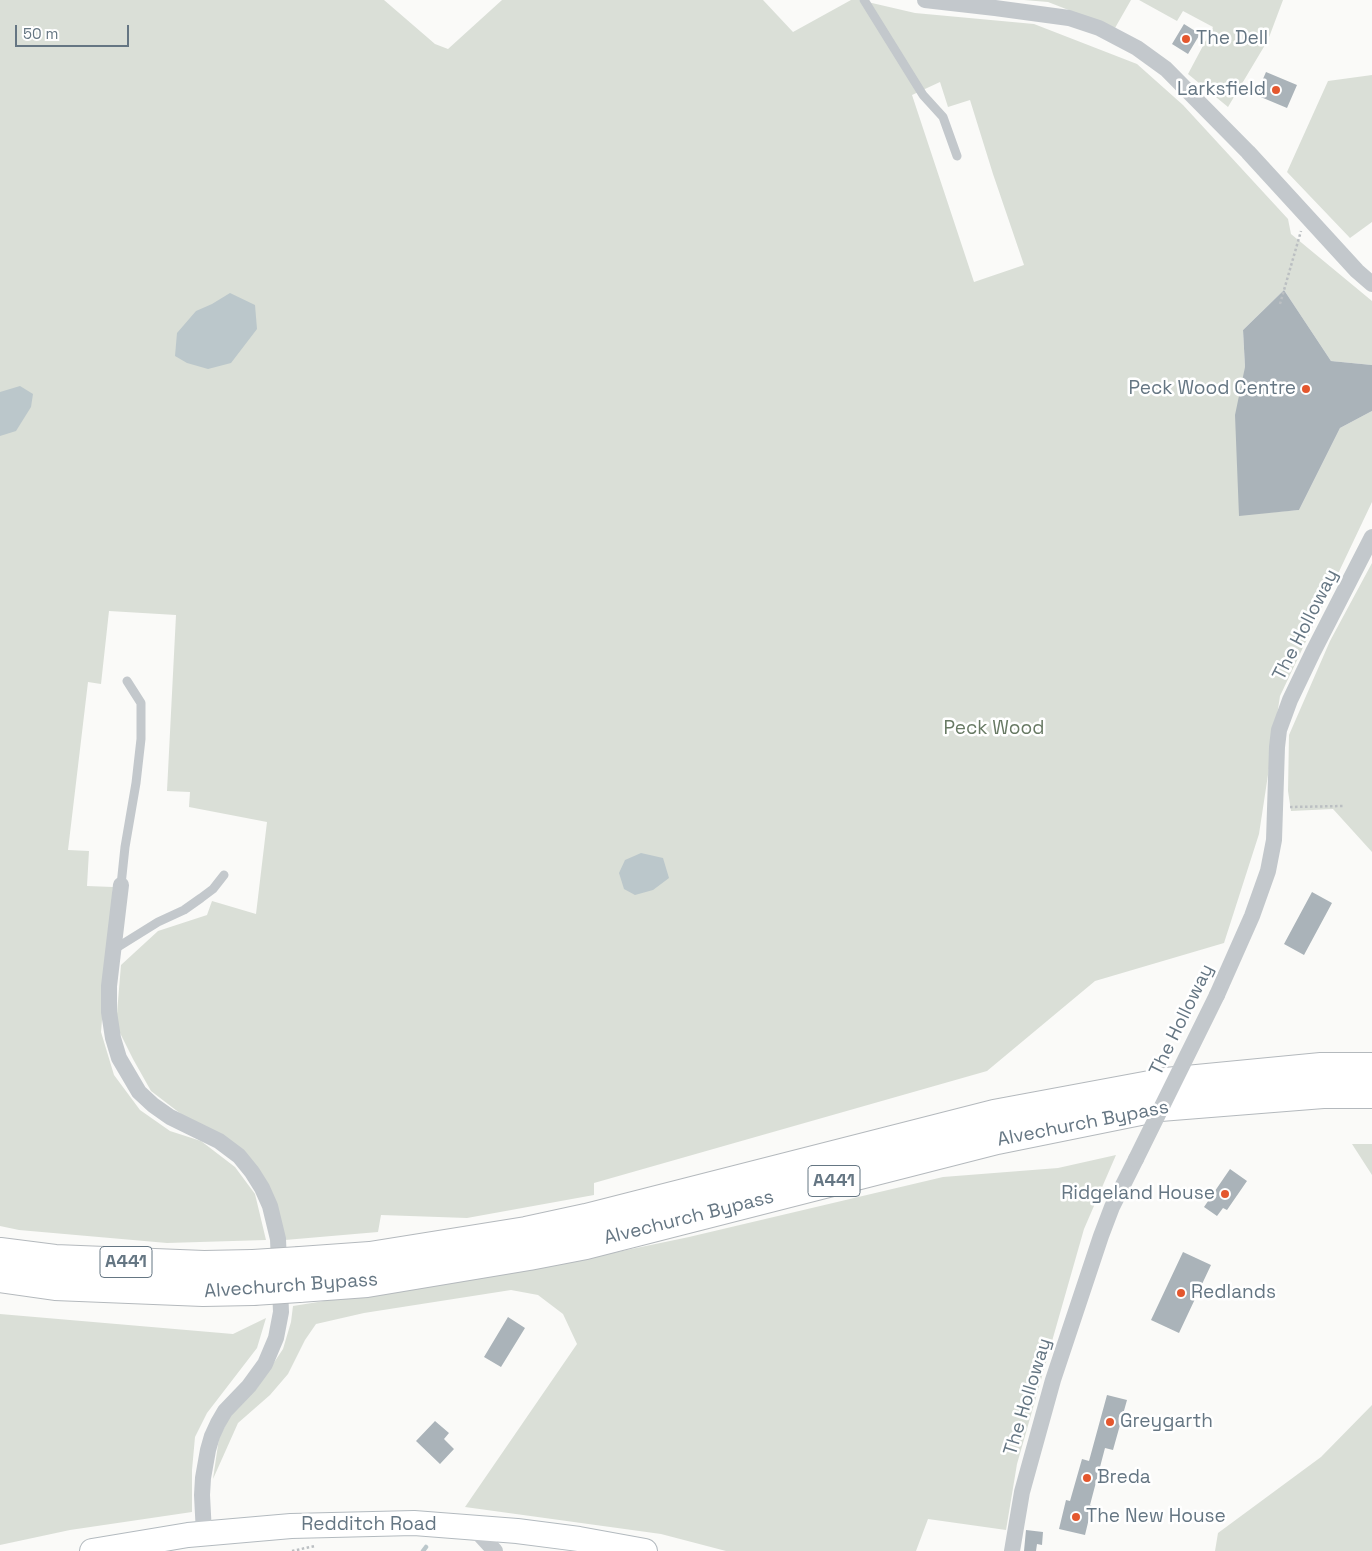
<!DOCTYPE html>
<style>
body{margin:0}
#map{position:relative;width:1372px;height:1551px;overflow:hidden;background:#fafaf8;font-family:"Space Grotesk",sans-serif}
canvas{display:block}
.scale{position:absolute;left:15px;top:25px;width:114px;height:22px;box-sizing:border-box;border:2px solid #657683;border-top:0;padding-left:6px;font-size:15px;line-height:18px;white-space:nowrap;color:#657683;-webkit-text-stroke:4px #fff;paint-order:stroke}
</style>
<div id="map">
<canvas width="1372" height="1551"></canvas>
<div class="scale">50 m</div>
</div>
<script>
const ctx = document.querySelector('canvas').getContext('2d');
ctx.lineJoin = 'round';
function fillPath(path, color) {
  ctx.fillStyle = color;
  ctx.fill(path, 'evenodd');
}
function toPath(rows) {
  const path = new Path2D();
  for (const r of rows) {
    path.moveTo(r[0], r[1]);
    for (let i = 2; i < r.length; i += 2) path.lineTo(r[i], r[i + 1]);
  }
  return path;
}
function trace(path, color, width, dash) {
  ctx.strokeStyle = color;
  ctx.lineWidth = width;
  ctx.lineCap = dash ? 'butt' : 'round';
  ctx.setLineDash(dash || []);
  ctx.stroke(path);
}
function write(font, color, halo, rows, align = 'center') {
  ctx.font = font + ' "Space Grotesk",sans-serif';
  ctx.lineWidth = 5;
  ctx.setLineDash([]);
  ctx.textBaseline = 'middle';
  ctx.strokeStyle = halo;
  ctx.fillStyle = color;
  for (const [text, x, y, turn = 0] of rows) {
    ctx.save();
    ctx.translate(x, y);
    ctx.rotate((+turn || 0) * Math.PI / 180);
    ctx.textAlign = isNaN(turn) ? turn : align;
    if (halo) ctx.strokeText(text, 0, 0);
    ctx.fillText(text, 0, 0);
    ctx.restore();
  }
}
fillPath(toPath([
 [0,0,384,0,435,44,448,49,502,0,763,0,793,32,851,0,859,0,915,13,1034,24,1137,64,1183,105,1288,219,1291,234,1372,301,1372,365,1331,361,1284,290,1243,330,1245,367,1239,515,1299,510,1340,428,1372,411,1372,502,1280,696,1259,834,1224,943,1095,981,987,1071,594,1183,594,1195,467,1218,381,1215,378,1232,285,1240,262,1176,151,1091,133,1059,116,1025,121,965,158,931,207,915,212,901,256,914,267,822,189,807,190,792,167,791,176,615,109,611,101,684,88,682,68,850,89,851,87,886,113,887,101,1032,114,1075,140,1110,170,1131,201,1141,235,1167,255,1194,266,1240,167,1243,19,1230,0,1226],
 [940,82,948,107,970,100,993,174,1024,265,974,282,912,95],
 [1024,0,1131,0,1115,28,1048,2],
 [1139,0,1283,0,1268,40,1228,107,1188,74,1213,27,1183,11,1177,21],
 [1372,75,1372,222,1350,238,1287,172,1328,81],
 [1372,563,1372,852,1333,809,1291,811,1288,791,1289,735,1330,641],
 [1352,1144,1372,1144,1372,1175],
 [1116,1155,1084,1229,1017,1464,1006,1530,928,1519,916,1551,726,1551,661,1534,465,1507,577,1344,563,1314,538,1295,511,1290,364,1313,316,1324,305,1340,288,1374,270,1395,238,1423,213,1479,219,1438,230,1416,257,1388,283,1349,291,1322,293,1306,574,1261,689,1237,943,1177,1058,1168],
 [0,1314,233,1334,266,1318,257,1348,207,1413,195,1437,192,1470,192,1512,70,1530,0,1545],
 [1372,1405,1372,1551,1215,1551,1218,1533,1321,1457]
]), '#dadfd7');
fillPath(toPath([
 [230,293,255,305,257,329,231,363,208,369,187,363,175,356,177,333,196,311,212,304],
 [20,386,33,394,31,407,16,431,0,436,0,392],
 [641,853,663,858,669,878,653,890,635,895,624,889,619,873,625,860]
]), '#bbc7cb');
trace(toPath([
 [423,1551,426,1547]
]), '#bbc7cb', 4.5);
fillPath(toPath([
 [1184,24,1200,34,1188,54,1172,44],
 [1266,72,1297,85,1287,108,1256,95],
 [1284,290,1331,361,1372,365,1372,411,1340,428,1299,510,1239,516,1235,415,1245,367,1243,330],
 [1312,892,1332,903,1304,955,1284,944],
 [1230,1169,1247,1181,1227,1210,1223,1208,1217,1216,1204,1207],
 [1183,1252,1211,1265,1179,1333,1151,1320],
 [508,1317,525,1328,501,1367,484,1357],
 [1107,1395,1127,1400,1113,1450,1105,1448,1090,1505,1092,1506,1085,1535,1059,1529,1066,1500,1070,1501,1082,1459,1089,1461],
 [435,1421,449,1433,444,1439,454,1449,440,1464,416,1441],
 [1026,1530,1043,1532,1042,1545,1037,1544,1036,1551,1024,1551]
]), '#aab3b9');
const secondary = toPath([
 [92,1551,188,1535,291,1526,414,1523,517,1531,579,1539,645,1551]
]);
const trunk = toPath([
 [0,1252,55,1259,204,1265,253,1264],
 [300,1261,370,1256,526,1231,586,1218,994,1114,1166,1082,1321,1067,1372,1067],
 [0,1278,55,1286,203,1292,253,1291],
 [299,1288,367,1283,529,1256,586,1245,997,1140,1160,1107,1323,1094,1372,1094]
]);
trace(secondary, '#b3babf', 26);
trace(trunk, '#b4b9bd', 30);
trace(toPath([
 [1280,304,1301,231],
 [1290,807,1344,806],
 [292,1551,315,1546]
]), '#bbbfc2', 2.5, [2.5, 2.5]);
trace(toPath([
 [864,0,923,95,943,117,957,156],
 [121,885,125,847,136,783,141,739,141,703,127,681],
 [113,950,158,922,184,910,201,898,213,889,224,875]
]), '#c3c8cc', 9);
trace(toPath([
 [925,0,995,8,1069,18,1099,28,1137,48,1166,69,1248,152,1357,271,1372,284],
 [121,885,109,986,109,1012,113,1038,119,1058,139,1092,153,1105,170,1117,219,1141,239,1156,252,1172,262,1188,270,1206,278,1239,281,1312,276,1338,265,1364,249,1386,225,1411,218,1423,212,1436,208,1450,203,1478,202,1495,204,1534],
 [1217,995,1252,916,1268,871,1274,840,1277,747,1279,730,1290,700,1313,652,1372,537],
 [473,1527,495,1551],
 [1012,1551,1022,1492,1053,1380,1101,1236,1112,1207,1136,1159]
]), '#c3c8cc', 16);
trace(secondary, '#fff', 24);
trace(trunk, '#fff', 28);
const trunkBridge = toPath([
 [253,1264,300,1261],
 [253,1291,299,1288]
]);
trace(trunkBridge, '#b4b9bd', 30, []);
trace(toPath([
 [1136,1159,1217,995]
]), '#c3c8cc', 16);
trace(trunkBridge, '#fff', 28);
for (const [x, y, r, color] of [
 [1186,39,5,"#e4572e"],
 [1276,90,5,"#e4572e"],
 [1306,389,5,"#e4572e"],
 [1225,1194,5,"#e4572e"],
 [1181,1293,5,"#e4572e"],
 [1110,1422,5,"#e4572e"],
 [1087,1478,5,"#e4572e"],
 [1076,1517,5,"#e4572e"]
]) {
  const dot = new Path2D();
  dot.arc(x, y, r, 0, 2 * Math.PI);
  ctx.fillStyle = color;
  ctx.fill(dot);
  trace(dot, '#fff', 2);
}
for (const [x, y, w] of [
 [834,1181,52],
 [126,1262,52]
]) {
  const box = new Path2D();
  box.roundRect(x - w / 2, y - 15.5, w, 31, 4);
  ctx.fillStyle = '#fff';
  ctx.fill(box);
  trace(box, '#657683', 1);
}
write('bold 18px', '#657683', null, [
 ["A441",834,1181],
 ["A441",126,1262]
]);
write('19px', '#657683', '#fff', [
 ["The Dell",1196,39],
 ["Larksfield",1266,90,"right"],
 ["Peck Wood Centre",1296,389,"right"],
 ["Ridgeland House",1215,1194,"right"],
 ["Redlands",1191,1293],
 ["Greygarth",1120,1422],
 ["Breda",1097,1478],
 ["The New House",1086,1517]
], 'left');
write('19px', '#657683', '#fff', [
 ["The Holloway",1306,625,-63],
 ["The Holloway",1182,1020,-64],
 ["Alvechurch Bypass",1083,1124,-11],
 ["Alvechurch Bypass",689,1218,-14],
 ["Alvechurch Bypass",291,1286,-4],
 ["The Holloway",1028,1397,-73],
 ["Redditch Road",369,1525]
]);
write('19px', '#687a64', '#fff', [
 ["Peck Wood",994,729]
]);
</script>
